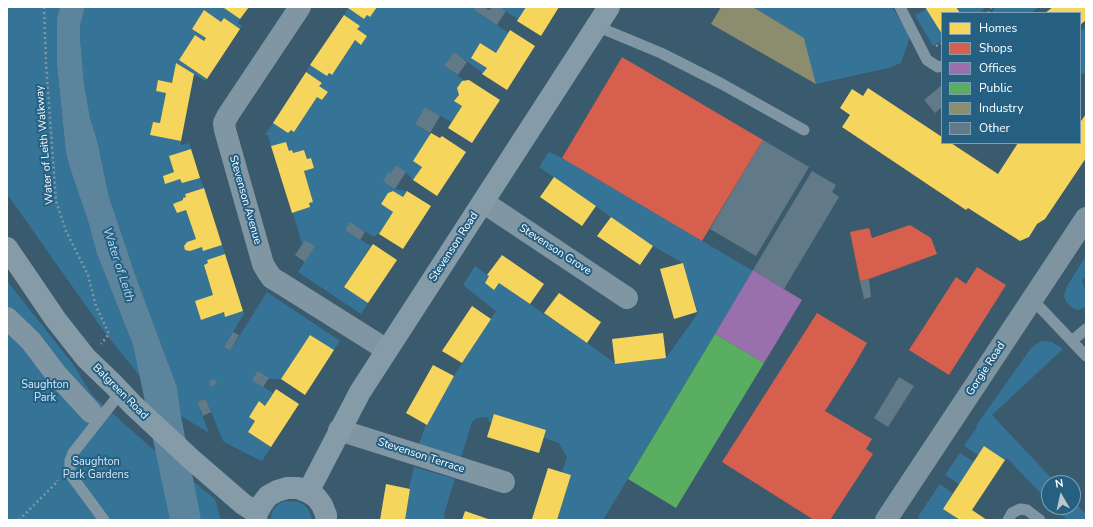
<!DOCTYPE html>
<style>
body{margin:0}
#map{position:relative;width:1093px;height:527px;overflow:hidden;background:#3a5a6d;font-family:"Nunito Sans",sans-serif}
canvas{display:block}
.frame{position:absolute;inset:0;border:8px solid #fff;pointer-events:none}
.legend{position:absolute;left:941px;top:12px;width:140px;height:132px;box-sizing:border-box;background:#255f82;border:1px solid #7c9fb4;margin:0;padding:5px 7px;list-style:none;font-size:12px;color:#fff}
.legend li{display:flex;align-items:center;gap:8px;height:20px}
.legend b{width:20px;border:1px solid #7c9fb4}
.north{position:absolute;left:1041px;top:475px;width:40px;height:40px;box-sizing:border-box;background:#255f82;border:1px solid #7c9fb4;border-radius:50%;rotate:351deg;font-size:11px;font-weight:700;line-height:16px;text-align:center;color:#fff}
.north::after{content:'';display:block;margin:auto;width:14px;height:18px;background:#bac5cc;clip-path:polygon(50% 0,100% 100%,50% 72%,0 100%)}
</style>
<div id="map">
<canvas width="1093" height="527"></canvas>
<div class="frame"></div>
<ul class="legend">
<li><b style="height:11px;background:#f6d55c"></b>Homes</li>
<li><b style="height:11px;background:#d6604d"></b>Shops</li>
<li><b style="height:11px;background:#9970ab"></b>Offices</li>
<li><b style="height:11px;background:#5aae61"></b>Public</li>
<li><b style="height:11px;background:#8c8c6e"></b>Industry</li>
<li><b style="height:11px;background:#627a88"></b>Other</li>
</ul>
<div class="north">N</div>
</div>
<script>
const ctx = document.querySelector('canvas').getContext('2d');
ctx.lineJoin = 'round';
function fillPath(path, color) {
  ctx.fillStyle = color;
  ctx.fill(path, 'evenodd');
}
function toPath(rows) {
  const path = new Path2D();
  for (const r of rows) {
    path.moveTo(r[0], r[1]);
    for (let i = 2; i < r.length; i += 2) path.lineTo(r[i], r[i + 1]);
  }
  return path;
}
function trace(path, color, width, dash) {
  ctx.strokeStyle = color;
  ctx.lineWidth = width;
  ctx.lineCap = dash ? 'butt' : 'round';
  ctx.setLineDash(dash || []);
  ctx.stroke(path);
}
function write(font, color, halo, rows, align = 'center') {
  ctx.font = font + ' "Nunito Sans",sans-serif';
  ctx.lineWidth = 4;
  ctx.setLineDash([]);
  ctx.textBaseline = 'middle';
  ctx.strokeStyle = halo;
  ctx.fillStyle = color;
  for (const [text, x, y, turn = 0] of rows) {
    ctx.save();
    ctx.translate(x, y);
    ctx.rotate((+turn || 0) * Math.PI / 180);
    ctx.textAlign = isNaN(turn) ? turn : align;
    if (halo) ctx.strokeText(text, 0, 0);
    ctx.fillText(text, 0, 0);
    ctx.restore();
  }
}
fillPath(toPath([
 [7,7,60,7,57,18,57,65,66,153,70,168,89,224,97,254,133,345,140,376,108,337,7,194],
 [85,7,225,7,224,8,240,19,238,23,242,26,240,29,224,19,221,22,204,11,192,29,206,38,204,41,195,35,179,60,207,79,205,81,176,63,172,83,158,80,156,91,166,93,160,123,153,122,150,135,181,141,181,145,189,143,191,149,169,156,174,172,163,176,165,183,180,179,182,183,200,178,204,188,185,193,186,197,183,198,183,200,174,204,177,213,186,210,196,239,187,242,184,246,185,250,202,247,204,251,222,245,225,254,207,260,208,263,204,265,213,295,202,320,224,312,226,317,243,311,244,314,224,347,230,351,267,292,340,341,334,350,310,335,281,379,270,379,258,371,253,380,273,393,265,406,259,401,249,417,255,421,248,432,271,447,262,461,245,453,223,441,206,399,197,402,209,433,181,416,177,387,136,277,109,197,97,140,90,118,84,84,80,37,80,26],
 [377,7,476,7,474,10,509,33,496,53,480,43,471,57,487,68,483,73,454,52,444,66,465,81,462,81,457,88,459,95,455,101,462,106,451,122,425,107,415,124,431,134,413,161,422,167,413,180,406,172,396,165,391,173,395,189,407,191,403,197,393,191,388,193,381,204,393,212,379,234,377,234,374,237,351,223,345,230,371,246,344,287,368,303,361,314,298,272,315,246,305,240,302,244,293,213,310,207,309,203,313,202,304,171,314,168,311,158,307,159,304,150,293,153,292,150,289,151,286,142,271,146,268,135,265,135,273,123,288,133,291,130,294,132,317,97,323,100,328,92,319,86,322,83,306,72,310,65,332,75,355,40,361,44,367,36,357,29,359,26,344,15,348,8,364,19,367,15,370,17],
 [499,7,526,7,518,19],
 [753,7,892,7,906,29,910,37,901,63,888,68,816,84,804,38],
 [956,7,985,7,981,13,960,13],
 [995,7,1039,7,1031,13,992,13],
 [927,9,942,34,942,40,933,46,915,15],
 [1086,27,1086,73,1080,74,1080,32],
 [549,152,562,158,753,271,603,520,557,520,571,475,562,472,567,457,559,443,544,438,546,430,495,414,492,422,488,421,489,418,483,417,475,419,472,422,461,458,419,444,426,424,454,376,496,311,463,285,475,266,489,276,485,283,494,289,499,283,587,343,616,364,666,358,698,313,683,263,653,246,539,167],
 [1086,256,1086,276,1082,280,1086,292,1086,307,1078,310,1073,308,1066,302,1064,296,1067,286],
 [7,281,73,364,92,395,148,445,215,499,221,520,7,520],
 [1041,341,1052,342,1063,349,992,415,1056,483,1049,483,1049,502,1007,458,1005,460,984,446,978,455,964,446,977,427,976,426,1031,348],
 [960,453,974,462,959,484,945,475],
 [414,467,455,479,444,514,445,520,405,520,410,489,409,488],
 [940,484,953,493,943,509,960,520,918,520,919,515],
 [286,501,299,502,304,505,309,510,312,520,270,520,272,512,275,507,280,503],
 [1073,501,1086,514,1086,520,1067,520,1054,507,1073,507]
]), '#367497');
fillPath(toPath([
 [60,7,85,7,80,26,80,37,84,84,90,118,97,140,109,197,136,277,177,387,181,416,201,520,170,520,133,345,97,254,89,224,70,168,66,153,57,65,57,18]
]), '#5c849c');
fillPath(toPath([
 [225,7,249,7,240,19,224,8],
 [349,7,377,7,370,17,367,15,364,19,348,8],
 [526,7,559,7,541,36,517,21],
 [925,7,956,7,960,13,942,13,942,34],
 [1053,7,1086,7,1086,20,1080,25,1080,13,1045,13],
 [204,10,221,22,224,18,240,29,207,79,179,60,195,35,204,41,206,38,192,29],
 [344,15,360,26,357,29,367,36,361,45,355,40,332,75,329,73,327,76,310,65],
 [510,30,535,46,507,90,482,74,487,68,471,58,480,43,496,53],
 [176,63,194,74,181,141,150,135,153,122,160,123,166,93,156,91,158,80,172,83],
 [306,72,322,83,319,86,328,92,322,100,317,97,294,132,291,130,288,133,273,123],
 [469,80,500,100,472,143,448,128,462,106,454,101,459,95,457,88,462,81],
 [868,88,942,137,942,143,951,143,998,174,1018,143,1080,143,1080,121,1081,121,1086,114,1086,158,1045,219,1037,224,1029,237,1020,241,968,208,966,210,842,127,850,115,840,108,852,89,863,96],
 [431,133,440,138,442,136,466,152,437,196,413,180,422,167,413,161],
 [286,142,289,151,292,150,293,153,304,150,307,159,311,158,314,168,304,171,313,202,309,203,310,207,292,213,271,146],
 [191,149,200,178,182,183,180,179,165,184,163,176,174,172,169,156],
 [554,177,596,206,582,226,540,197],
 [204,188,222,245,203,251,202,247,190,251,185,250,184,246,187,242,196,239,186,210,177,213,173,204,183,200,183,198,186,197,185,194],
 [393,191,403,197,407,191,431,206,403,249,379,234,393,212,381,204,388,193],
 [611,217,653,246,640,265,597,236],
 [373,244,397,260,368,303,344,287],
 [225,254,243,311,225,317,224,312,201,320,195,301,213,295,204,265,208,263,207,260],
 [502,255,544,284,530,304,499,283,494,290,485,283,489,276,487,275],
 [683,263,697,312,674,319,660,269],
 [559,293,601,322,587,343,544,313],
 [472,306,491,319,462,363,442,351],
 [663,333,666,358,615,364,612,339],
 [310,335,334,350,305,395,281,379],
 [433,365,454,376,427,425,406,413],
 [276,389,299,404,271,447,248,432,255,421,249,417,259,401,265,406],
 [494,414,546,430,539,453,487,437],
 [984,446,1005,460,972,510,987,520,960,520,943,509],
 [548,468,571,475,557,520,534,520,532,519],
 [386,484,410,489,405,520,380,520],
 [465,511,491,520,462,520]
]), '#f6d55c');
fillPath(toPath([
 [622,57,763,140,702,241,562,158],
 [910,225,931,238,937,254,869,279,860,281,850,232,869,228,872,238],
 [977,267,1006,285,949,375,909,350,956,277,966,284],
 [817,313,867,343,853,367,825,411,872,439,866,449,873,454,830,520,814,520,722,462]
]), '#d6604d');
fillPath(toPath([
 [753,270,802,300,764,363,715,334]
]), '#9970ab');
fillPath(toPath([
 [715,334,764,363,676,508,628,479]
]), '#5aae61');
fillPath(toPath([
 [721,7,753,7,804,38,816,84,711,24]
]), '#8c8c6e');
fillPath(toPath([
 [476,7,484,7,489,10,492,7,499,7,506,11,497,25,474,10],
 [454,52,467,62,458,75,444,66],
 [942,85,942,107,935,113,924,100],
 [425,107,440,116,430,133,415,124],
 [763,140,809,167,756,256,710,229],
 [396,165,406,172,395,189,383,181,389,172,391,173],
 [812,171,836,185,832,192,839,197,784,289,753,270],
 [350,222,365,232,360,240,345,230],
 [305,240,315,246,305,262,295,255],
 [869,279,871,297,864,299,860,281],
 [233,332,239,335,230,351,224,347],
 [258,371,269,378,263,387,252,380],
 [899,377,914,386,888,427,874,418],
 [212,379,217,382,213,387,209,384],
 [206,399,211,412,203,416,197,402]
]), '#627a88');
trace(toPath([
 [44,7,46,63,56,201,66,231,88,275,96,306,109,334,101,344],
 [988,13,991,7],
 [936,46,942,43],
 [19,520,57,482,57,480]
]), '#8096a3', 2.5, [2, 3]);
trace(toPath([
 [900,7,927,60,938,67,942,66],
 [596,26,661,53,722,84,804,130],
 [1032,299,1086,356],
 [1072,341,1086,329],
 [104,520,73,478,70,471,70,461,73,453,121,392],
 [1008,520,1012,513,1020,509,1027,510,1040,520]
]), '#8096a3', 11);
trace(toPath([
 [300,7,228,115,224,123,225,130,263,264,267,271,272,278,282,284,387,350],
 [483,202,627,298],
 [7,318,31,341,56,374,91,412],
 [339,430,504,482]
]), '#8096a3', 22);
trace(toPath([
 [7,248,56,320,86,358,114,385,133,405,191,459,243,504,257,513],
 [308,492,360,392,609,7],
 [256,520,257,513,262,504,268,496,277,491,287,488,298,488,308,492,316,497,322,505,326,515,326,520]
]), '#869ba8', 22);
trace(toPath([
 [886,520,1086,218]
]), '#7e94a0', 22);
write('11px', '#fff', '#255f82', [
 ["Water of Leith Walkway",45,145,-95],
 ["Stevenson Avenue",245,200,74],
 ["Stevenson Road",454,247,-57],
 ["Stevenson Grove",555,250,33],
 ["Gorgie Road",986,369,-57],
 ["Balgreen Road",120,392,45],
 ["Stevenson Terrace",421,456,18]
]);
write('11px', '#d0e8f6', '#255f82', [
 ["Saughton",45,385],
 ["Park",45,398],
 ["Saughton",96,462],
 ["Park Gardens",96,475]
]);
write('italic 12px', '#b8dbef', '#255f82', [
 ["Water of Leith",118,265,72]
]);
</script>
